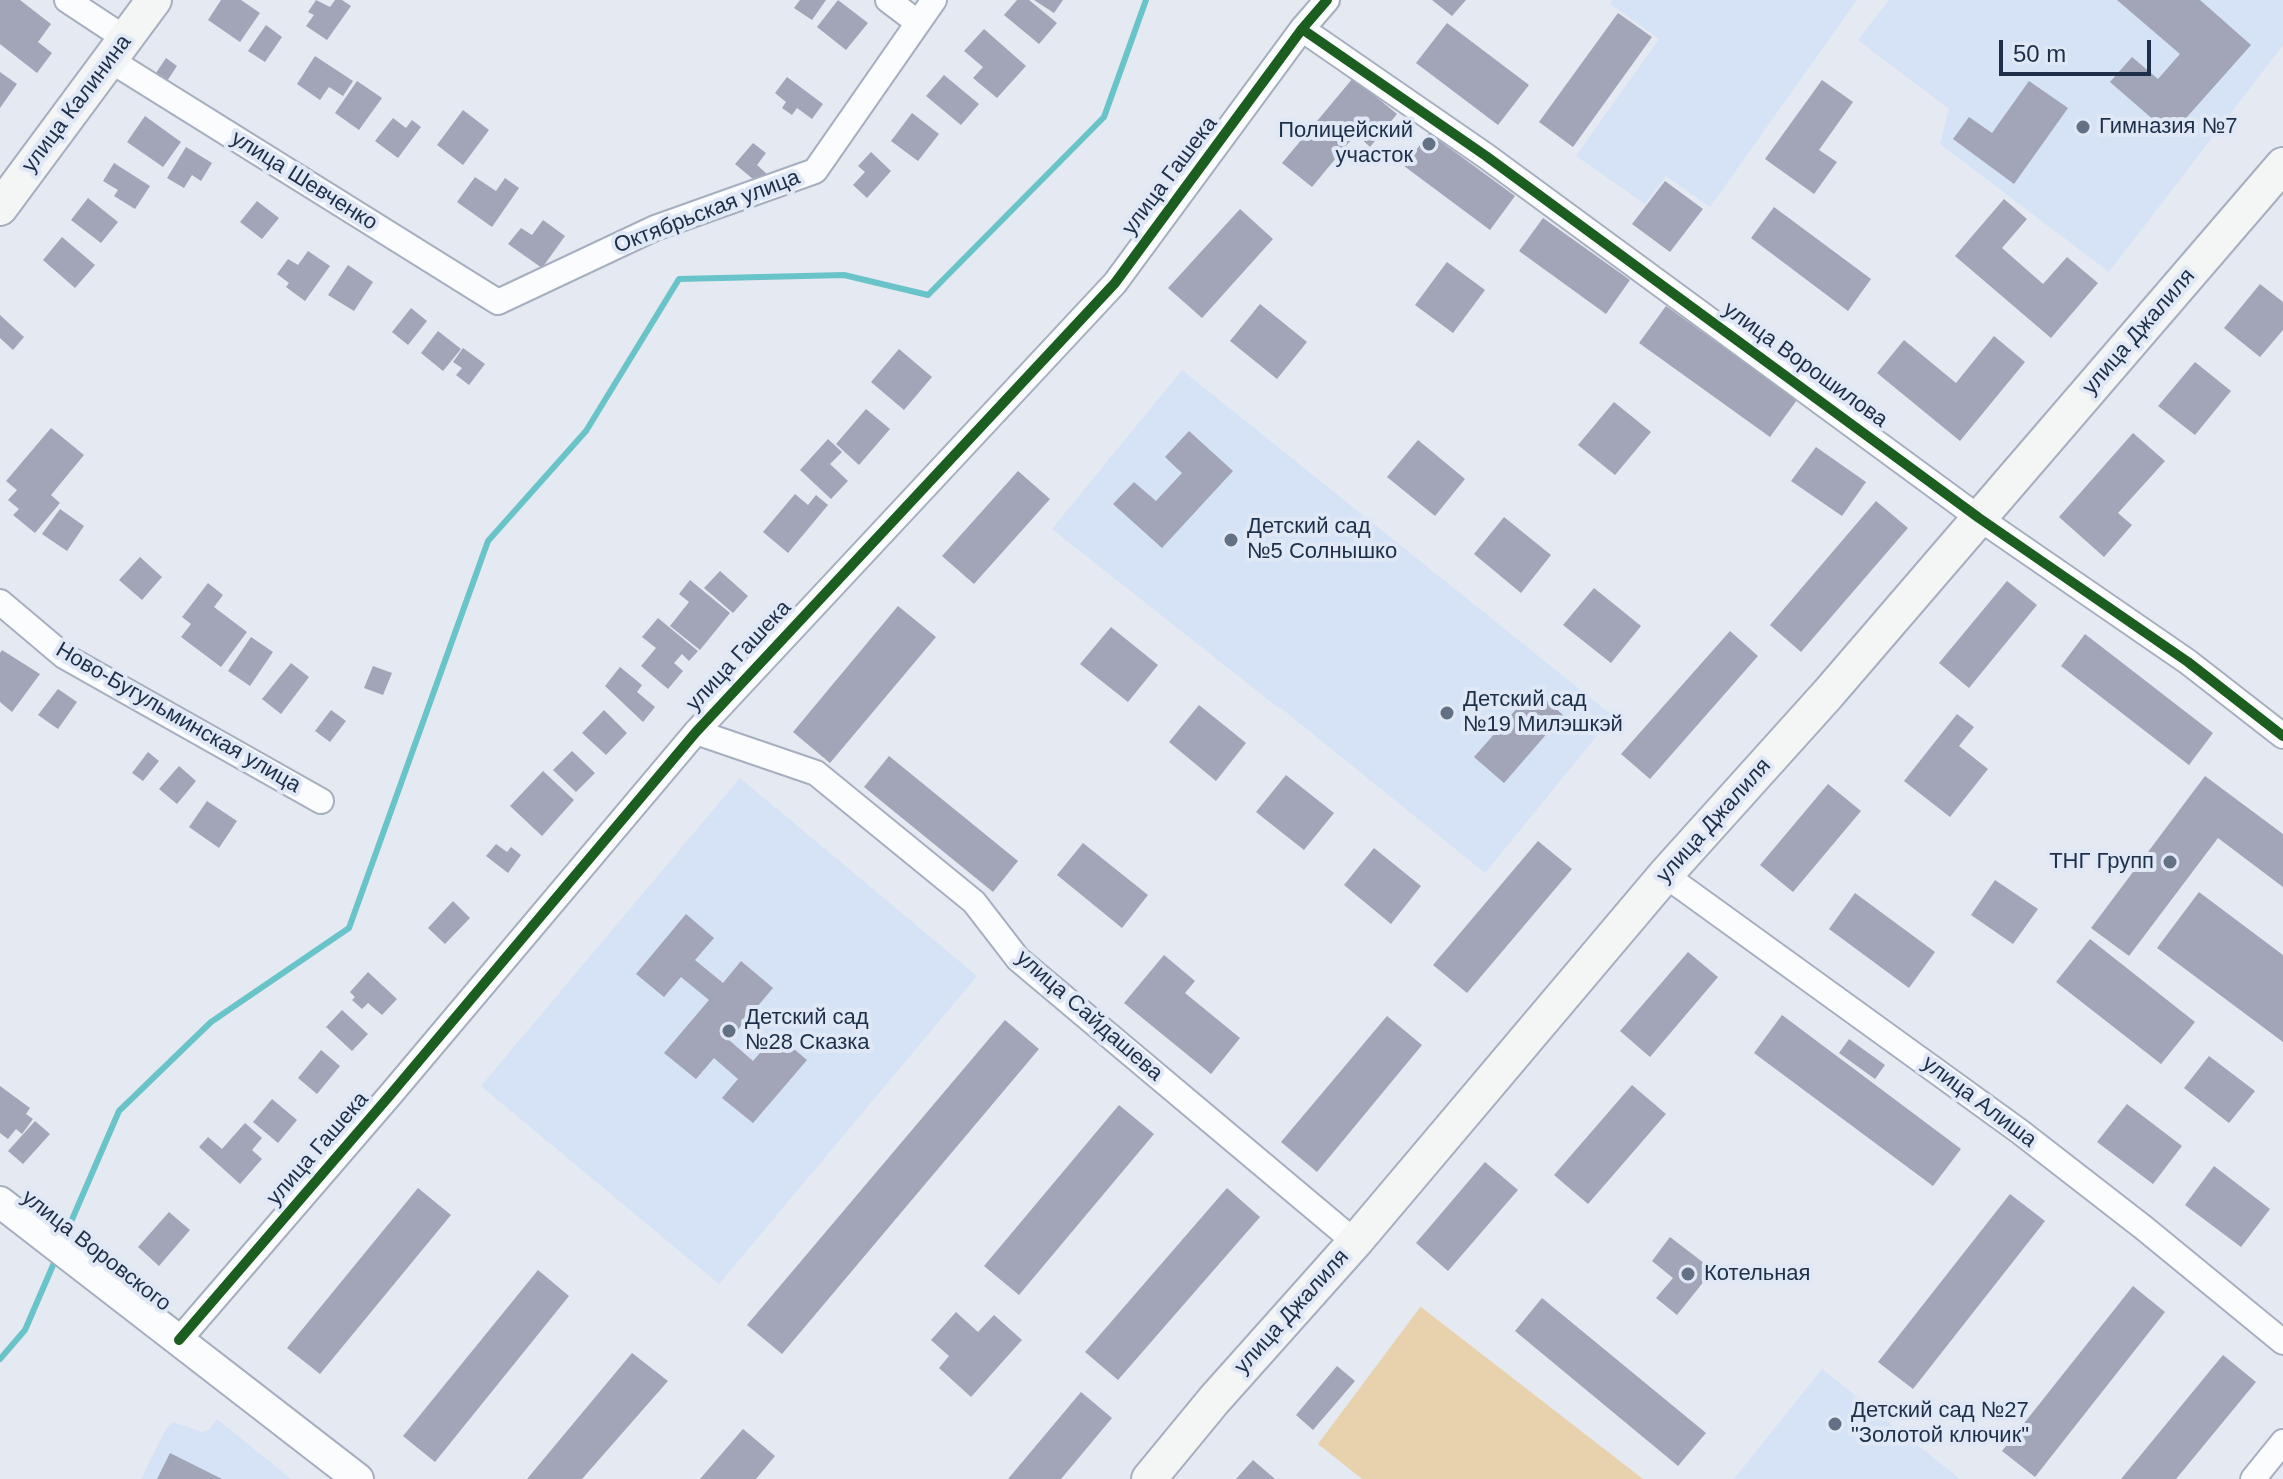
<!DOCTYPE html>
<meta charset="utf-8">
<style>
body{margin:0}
#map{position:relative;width:2283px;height:1479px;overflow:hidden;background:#e5e9f1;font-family:Arial,sans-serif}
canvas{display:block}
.scale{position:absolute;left:1999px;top:40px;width:152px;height:36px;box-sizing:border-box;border:4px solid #1e2f49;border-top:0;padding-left:10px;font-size:24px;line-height:28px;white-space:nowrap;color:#1e2f49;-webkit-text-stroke:6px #e0e8f6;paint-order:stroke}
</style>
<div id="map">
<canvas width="2283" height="1479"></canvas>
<div class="scale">50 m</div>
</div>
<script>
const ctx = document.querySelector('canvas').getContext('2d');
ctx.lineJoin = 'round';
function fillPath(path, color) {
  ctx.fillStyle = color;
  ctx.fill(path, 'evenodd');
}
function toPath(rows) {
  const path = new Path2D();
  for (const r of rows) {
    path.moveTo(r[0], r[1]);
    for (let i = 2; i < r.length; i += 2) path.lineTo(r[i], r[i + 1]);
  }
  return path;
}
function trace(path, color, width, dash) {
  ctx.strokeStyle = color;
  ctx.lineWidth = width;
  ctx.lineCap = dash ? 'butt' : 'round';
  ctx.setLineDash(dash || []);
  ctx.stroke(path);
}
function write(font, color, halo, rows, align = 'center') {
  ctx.font = font + ' Arial,sans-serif';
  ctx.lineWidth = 8;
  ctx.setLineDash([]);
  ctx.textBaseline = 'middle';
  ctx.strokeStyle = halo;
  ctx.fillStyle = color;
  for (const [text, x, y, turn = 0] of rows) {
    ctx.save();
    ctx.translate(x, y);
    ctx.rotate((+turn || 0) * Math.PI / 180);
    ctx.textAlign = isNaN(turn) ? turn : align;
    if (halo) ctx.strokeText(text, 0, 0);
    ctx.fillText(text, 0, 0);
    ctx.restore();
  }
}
fillPath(toPath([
 [1613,0,1857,0,1710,207,1666,176,1645,204,1576,156,1659,39,1610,4],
 [1889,0,2283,0,2283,45,2109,272,1940,144,1949,109,1858,40],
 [1182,370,1613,716,1485,873,1282,709,1288,700,1280,709,1052,529],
 [740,778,977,976,719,1284,481,1086],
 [1822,1369,1960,1479,1734,1479],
 [217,1419,291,1479,141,1479,167,1427,173,1422,202,1432,209,1430]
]), '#d6e2f6');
fillPath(toPath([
 [1421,1306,1421,1307,1643,1479,1362,1479,1318,1444]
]), '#e8d2ae');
trace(toPath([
 [64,1238,119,1111,211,1022,349,928,488,541,586,431,679,279,844,275,928,295,1104,117,1146,0],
 [0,1359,25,1330,57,1256]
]), '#69c4ca', 6);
fillPath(toPath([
 [0,0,20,0,51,24,38,42,52,53,37,73,0,44],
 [221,0,241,0,260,13,240,42,208,20],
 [316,0,330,7,335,0,342,0,351,6,327,40,306,26,314,15,308,12],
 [800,0,826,0,812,20,794,8],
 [838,0,868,23,846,50,817,27],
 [1017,0,1029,0,1057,23,1039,44,1004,15],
 [1034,0,1063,0,1054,13],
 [1432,0,1466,0,1452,16],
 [2117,0,2200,0,2251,45,2171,135,2110,82,2132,57,2158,79,2180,54],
 [1618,13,1652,37,1573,147,1539,122],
 [1447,23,1529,85,1498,125,1416,63],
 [266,25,282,37,265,62,248,51],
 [984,29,1026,66,997,98,973,78,983,67,964,51],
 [315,56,353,81,343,96,329,87,320,100,297,84],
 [166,58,177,66,167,81,156,73],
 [0,72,17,84,0,108],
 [944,75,979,104,961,125,926,96],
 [787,77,823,104,812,119,797,108,792,115,782,108,786,102,775,93],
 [1353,78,1397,114,1370,147,1356,134,1312,187,1282,163],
 [1822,80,1853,102,1819,150,1837,162,1814,194,1765,159],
 [357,81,382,98,359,130,335,113],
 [2029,81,2068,108,2014,184,1953,139,1969,117,1992,133],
 [463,110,489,130,463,165,437,145],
 [912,113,939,134,918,161,891,141],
 [145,116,181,142,163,167,127,142],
 [393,118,406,128,412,120,421,127,398,158,375,141],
 [1429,133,1515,196,1490,230,1404,166],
 [753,143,766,153,757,165,768,175,760,185,735,164],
 [186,147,212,163,201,181,192,175,184,188,167,178],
 [871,152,891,171,867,198,853,185,865,172,858,166],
 [114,163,150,186,135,209,114,196,118,190,103,181],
 [475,177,496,191,505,178,519,188,492,227,457,202],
 [1665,181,1703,209,1670,252,1632,224],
 [88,198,118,222,101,243,71,220],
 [2004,199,2027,219,2002,248,2043,284,2067,257,2098,283,2051,338,1955,256],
 [257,201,279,218,262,239,240,222],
 [1774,207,1871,279,1848,311,1751,238],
 [1240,209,1273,239,1202,318,1168,288],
 [1543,218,1630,280,1606,314,1519,251],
 [543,220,565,236,542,268,508,244,521,228,532,235],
 [62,237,95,265,75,288,43,260],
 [308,251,330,266,305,301,286,287,289,283,277,274,288,259,298,265],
 [1447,262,1485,290,1453,333,1415,305],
 [348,265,373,282,354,311,328,295],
 [2260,284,2283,302,2283,330,2260,357,2224,328],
 [1260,304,1307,342,1277,379,1230,341],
 [1666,306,1797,400,1770,437,1639,343],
 [411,308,427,321,408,345,392,332],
 [0,315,24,337,13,350,0,338],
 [438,331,461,349,443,371,421,353],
 [1994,336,2025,362,1960,441,1877,373,1904,340,1956,383],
 [463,348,485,364,469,385,456,375,462,368,453,362],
 [899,349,932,377,904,410,871,382],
 [2195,362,2231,391,2195,435,2158,406],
 [1614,402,1651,432,1615,475,1578,445],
 [866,409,890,429,859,465,836,444],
 [51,428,84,455,51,495,60,503,35,533,13,515,19,509,8,500,17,490,6,481],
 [1189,431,1233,471,1162,548,1113,504,1134,482,1156,501,1182,473,1165,457],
 [2133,433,2165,461,2118,513,2132,525,2104,557,2059,517],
 [828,439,842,452,830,464,848,481,831,499,800,470],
 [1418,440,1465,479,1435,516,1387,477],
 [1816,447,1866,482,1842,516,1791,481],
 [1018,471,1050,499,974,584,942,556],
 [795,494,808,505,816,495,828,505,788,553,763,532],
 [1876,501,1908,528,1801,652,1770,625],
 [60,509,84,526,67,551,42,534],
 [1504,517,1551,555,1521,593,1474,554],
 [140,557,162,577,142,600,119,580],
 [720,571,748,596,733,613,704,588],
 [690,580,730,613,700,650,670,626,689,602,679,594],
 [2007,581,2037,605,1969,688,1939,663],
 [208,583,223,595,214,607,247,632,221,667,181,637,191,624,182,617],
 [1594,588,1641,626,1611,663,1563,625],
 [898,606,936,637,830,763,793,732],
 [658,618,698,651,689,661,682,654,674,663,683,671,668,689,641,666,656,648,642,637],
 [1111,627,1158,665,1128,702,1080,664],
 [1730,631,1758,656,1650,779,1621,754],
 [2085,634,2213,733,2189,765,2061,666],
 [251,637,273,652,250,686,228,671],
 [2,650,40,674,12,712,0,702,0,653],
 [291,663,309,677,281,714,262,699],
 [373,666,392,673,383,695,364,688],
 [620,667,642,685,637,692,655,707,643,722,605,686],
 [58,689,77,702,58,729,38,715],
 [1534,689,1563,715,1504,783,1474,757],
 [1199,705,1246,743,1216,781,1169,742],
 [331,710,346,721,330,742,315,731],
 [604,710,627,733,606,755,582,733],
 [1957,714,1974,727,1959,746,1988,769,1950,817,1904,781],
 [572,751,595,773,576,792,553,770],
 [148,752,159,761,143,781,132,773],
 [889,756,1018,861,993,892,864,787],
 [179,766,196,781,177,804,159,789],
 [543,771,574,800,542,836,510,806],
 [1286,775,1334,813,1304,850,1256,812],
 [2205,776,2283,834,2283,887,2218,838,2129,956,2091,928],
 [1828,784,1861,811,1793,892,1760,865],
 [207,801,237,821,219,848,189,827],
 [1538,841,1572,869,1467,993,1433,965],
 [1083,843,1148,895,1122,928,1057,875],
 [496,844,507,852,511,847,521,855,508,873,486,856],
 [1374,848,1421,886,1391,924,1344,885],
 [1995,880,2038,909,2013,944,1971,915],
 [2199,892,2283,955,2283,1042,2157,948],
 [1855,893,1935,952,1909,988,1829,929],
 [453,901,470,918,445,944,428,928],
 [686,914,714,938,695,960,723,983,741,961,773,988,729,1040,753,1061,776,1034,807,1060,753,1123,722,1098,738,1079,714,1058,696,1079,664,1053,709,1000,681,977,664,997,636,974],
 [2090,939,2195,1022,2161,1064,2056,982],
 [1688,952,1718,977,1650,1057,1620,1031],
 [1164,955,1195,981,1185,993,1240,1038,1211,1074,1124,1003],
 [368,972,397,999,382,1015,368,1003,362,1009,352,1000,355,997,350,992],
 [342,1010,368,1034,352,1051,326,1027],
 [1782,1015,1961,1149,1933,1186,1754,1053],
 [1387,1016,1422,1045,1317,1172,1281,1142],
 [1005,1020,1039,1049,782,1354,747,1325],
 [1849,1039,1885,1065,1875,1079,1839,1053],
 [321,1050,340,1066,317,1094,298,1078],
 [2209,1056,2255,1091,2229,1123,2184,1088],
 [1632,1085,1666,1114,1588,1204,1554,1175],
 [0,1086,30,1108,26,1114,33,1119,22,1134,16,1129,8,1139,0,1133],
 [272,1099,297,1120,278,1143,253,1122],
 [2127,1104,2182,1146,2153,1184,2097,1142],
 [1119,1105,1154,1134,1019,1295,984,1266],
 [35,1121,50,1134,23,1164,8,1151],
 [245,1123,262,1138,252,1150,262,1159,240,1184,199,1147,208,1137,222,1149],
 [1485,1162,1518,1190,1448,1271,1416,1243],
 [2214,1166,2270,1209,2241,1247,2185,1205],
 [418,1188,451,1215,320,1374,287,1348],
 [1227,1188,1260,1217,1118,1380,1085,1352],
 [2010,1194,2045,1221,1913,1389,1878,1362],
 [169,1212,190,1230,159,1266,138,1247],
 [1670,1237,1713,1270,1677,1315,1656,1298,1673,1278,1652,1261],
 [538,1270,569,1296,435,1462,403,1436],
 [2133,1286,2165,1312,2035,1477,2002,1451],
 [1542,1298,1706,1433,1678,1466,1515,1331],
 [956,1312,978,1332,994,1315,1022,1340,971,1397,939,1368,949,1356,931,1340],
 [632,1353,668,1381,582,1479,527,1479],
 [2223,1355,2256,1382,2176,1479,2121,1479],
 [1337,1366,1355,1381,1313,1430,1296,1415],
 [1081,1392,1112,1418,1061,1479,1008,1479],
 [743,1429,775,1456,756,1479,700,1479],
 [170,1453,222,1479,157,1479],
 [1253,1460,1275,1479,1236,1479]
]), '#a2a4b8');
const minor = toPath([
 [67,0,126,39],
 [888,0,917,22],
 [1302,29,1486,156,1979,518,2188,662,2283,736],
 [110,60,498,302,655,228,815,171,934,0],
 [0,602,64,656,321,801],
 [696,732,816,773,974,902,1018,959,1355,1242],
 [1665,875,2019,1131,2144,1228,2283,1342],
 [179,1340,391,1094,696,732,1115,283,1302,29,1327,0],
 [2253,1479,2283,1442]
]);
const tertiary = toPath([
 [0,1202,358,1479]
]);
const secondary = toPath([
 [0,208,154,0],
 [1149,1479,1214,1400,1355,1242,1665,875,1828,694,2283,165]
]);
trace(minor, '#a6afbf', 28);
trace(tertiary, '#a6afbf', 34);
trace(secondary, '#a6afbf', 38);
trace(minor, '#fbfcfd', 24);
trace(tertiary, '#fbfcfd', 30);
trace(secondary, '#f3f6f4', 34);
trace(toPath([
 [1302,29,1486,156,1979,518,2188,662,2283,736],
 [179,1340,391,1094,696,732,1115,283,1302,29,1327,0]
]), '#1b5e20', 10);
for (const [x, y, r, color] of [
 [2083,127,8,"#647084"],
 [1429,144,8,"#647084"],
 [1231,540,8,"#647084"],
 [1447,713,8,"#647084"],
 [2170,862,8,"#647084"],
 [729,1031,8,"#647084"],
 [1688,1274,8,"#647084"],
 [1835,1424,8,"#647084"]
]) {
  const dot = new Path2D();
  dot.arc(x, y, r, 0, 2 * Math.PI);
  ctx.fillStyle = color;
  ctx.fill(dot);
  trace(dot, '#e0e8f6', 3);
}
write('22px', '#1e2f49', '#e0e8f6', [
 ["улица Калинина",77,104,-53],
 ["улица Гашека",1170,176,-53],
 ["улица Шевченко",304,181,32],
 ["Октябрьская улица",707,212,-21],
 ["улица Джалиля",2139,332,-49],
 ["улица Ворошилова",1805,365,36],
 ["улица Гашека",739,656,-47],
 ["Ново-Бугульминская улица",178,718,30],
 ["улица Джалиля",1714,821,-48],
 ["улица Сайдашева",1089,1016,41],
 ["улица Алиша",1979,1102,37],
 ["улица Гашека",318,1149,-49],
 ["улица Воровского",96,1251,38],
 ["улица Джалиля",1292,1312,-48]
]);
write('22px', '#1e2f49', '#e0e8f6', [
 ["Гимназия №7",2099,127],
 ["Полицейский",1413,131,"right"],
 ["участок",1413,156,"right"],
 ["Детский сад",1247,527],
 ["№5 Солнышко",1247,552],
 ["Детский сад",1463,700],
 ["№19 Милэшкэй",1463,725],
 ["ТНГ Групп",2154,862,"right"],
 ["Детский сад",745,1018],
 ["№28 Сказка",745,1043],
 ["Котельная",1704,1274],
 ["Детский сад №27",1851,1411],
 ["\"Золотой ключик\"",1851,1436]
], 'left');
</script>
